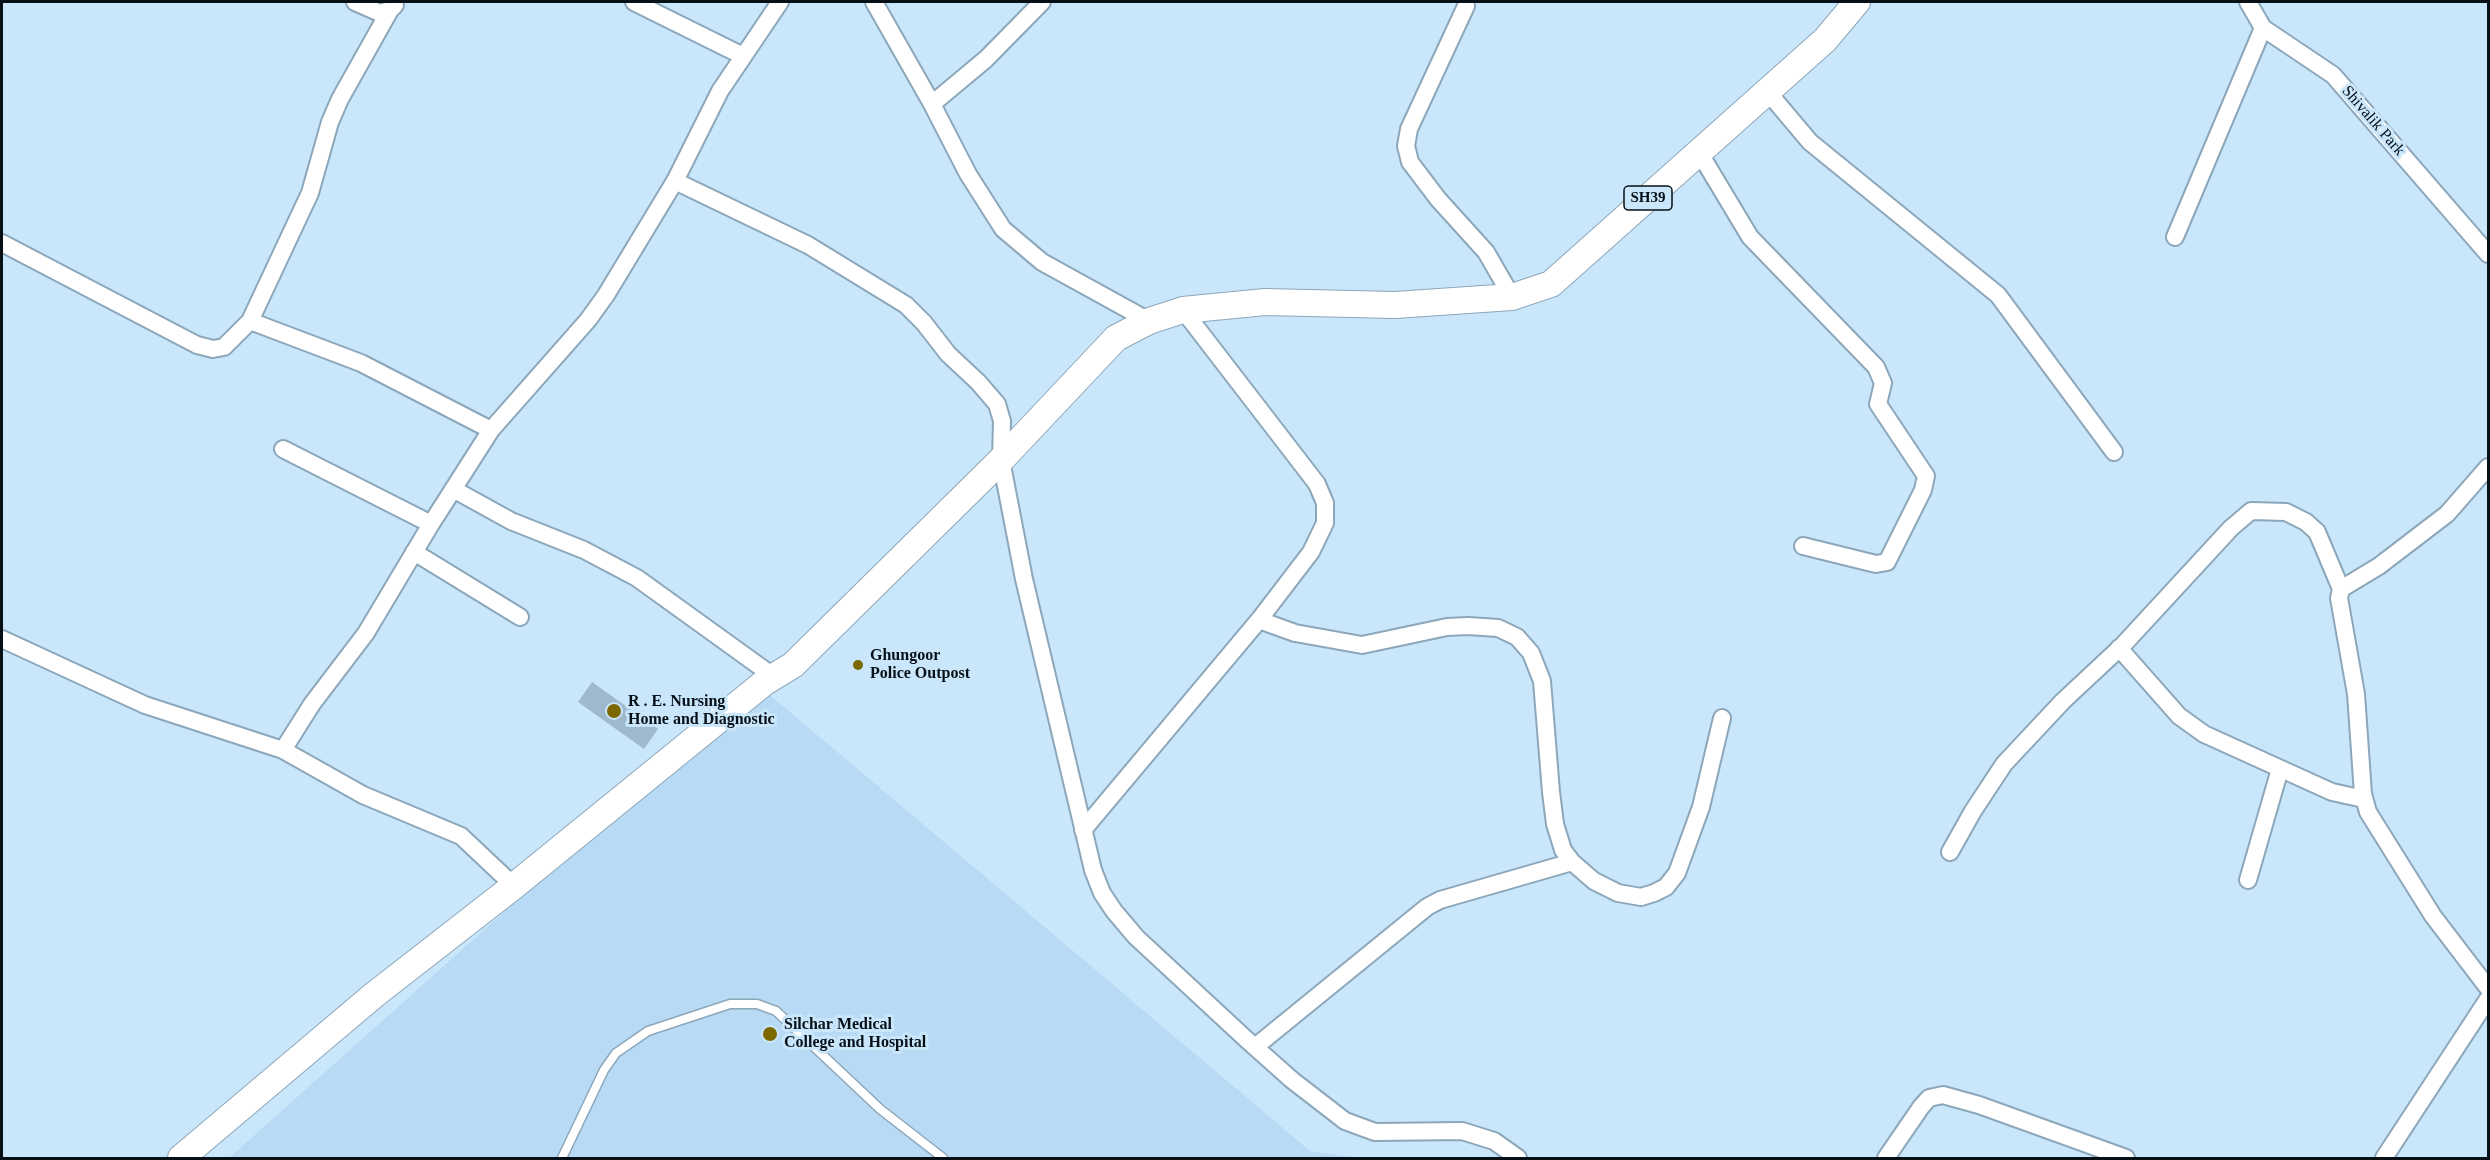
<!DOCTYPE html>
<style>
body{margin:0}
#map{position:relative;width:2490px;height:1160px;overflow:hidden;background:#cae6fb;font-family:Georgia,serif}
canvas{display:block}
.frame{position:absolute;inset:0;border:3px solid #071017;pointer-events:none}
</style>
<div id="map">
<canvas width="2490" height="1160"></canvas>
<div class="frame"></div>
</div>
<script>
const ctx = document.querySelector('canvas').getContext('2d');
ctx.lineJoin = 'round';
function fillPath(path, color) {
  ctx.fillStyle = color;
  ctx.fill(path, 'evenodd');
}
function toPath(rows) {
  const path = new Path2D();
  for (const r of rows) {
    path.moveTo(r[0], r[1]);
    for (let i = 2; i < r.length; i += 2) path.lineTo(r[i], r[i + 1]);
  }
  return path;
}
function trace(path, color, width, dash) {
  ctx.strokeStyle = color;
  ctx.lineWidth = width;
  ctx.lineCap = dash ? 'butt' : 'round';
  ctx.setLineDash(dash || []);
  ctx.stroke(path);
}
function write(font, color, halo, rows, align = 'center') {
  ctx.font = font + ' Georgia,serif';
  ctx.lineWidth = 6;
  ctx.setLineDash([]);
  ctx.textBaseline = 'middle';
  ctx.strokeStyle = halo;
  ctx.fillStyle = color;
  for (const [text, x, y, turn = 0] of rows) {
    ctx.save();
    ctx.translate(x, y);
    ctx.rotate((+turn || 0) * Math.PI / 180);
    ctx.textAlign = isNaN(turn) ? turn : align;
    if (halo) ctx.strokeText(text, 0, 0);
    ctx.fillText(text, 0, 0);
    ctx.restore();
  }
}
fillPath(toPath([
 [758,685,1310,1151,1356,1158,229,1158]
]), '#b8daf4');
fillPath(toPath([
 [592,682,658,729,644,749,578,702]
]), '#9eb9cd');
const service = toPath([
 [562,1158,604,1070,616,1053,648,1031,730,1004,757,1004,776,1011,880,1109,943,1158]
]);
const minor = toPath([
 [355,2,380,13,390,10,395,5],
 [634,2,743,56],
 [874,2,932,104,968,174,1003,229,1042,262,1149,321],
 [2248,2,2263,28,2333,75,2488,254],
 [1466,6,1409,129,1406,146,1410,162,1438,199,1486,252,1512,297],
 [1767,91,1810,142,1998,295,2114,452],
 [932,104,986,59,1042,2],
 [1699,152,1750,237,1876,367,1883,383,1878,404,1926,476,1923,490,1887,562,1876,564,1803,546],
 [675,181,808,245,906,305,924,323,948,354,978,382,997,404,1002,421,1001,460,1024,579,1093,870,1102,893,1114,911,1136,937,1247,1040,1292,1080,1345,1121,1375,1132,1462,1131,1494,1141,1518,1158],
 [2175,237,2263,28],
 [2,243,197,345,213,349,224,347,250,321,361,363,491,430],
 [250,321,310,193,330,122,340,99,390,10],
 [283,449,431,524],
 [2488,467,2447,514,2379,566,2341,589,2339,598,2356,694,2363,794,2368,812,2433,916,2488,988],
 [453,489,511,521,584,550,637,578,773,676],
 [414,552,520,617],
 [1259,620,1295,633,1362,645,1447,627,1468,626,1498,628,1517,637,1531,653,1542,681,1551,792,1555,824,1563,850,1572,862,1594,881,1618,893,1641,897,1654,893,1666,887,1677,873,1701,807,1722,718],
 [2,639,145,705,283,750,312,704,366,633,431,524,491,430,588,320,606,295,675,181,720,91,780,2],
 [2119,648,2179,716,2204,734,2332,792,2364,799],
 [283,750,363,795,461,836,514,886],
 [1083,830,1259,620,1311,552,1325,523,1325,503,1317,484,1183,310],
 [1950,852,1973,811,2004,764,2063,701,2123,645,2231,528,2251,511,2286,512,2306,522,2317,532,2341,589],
 [2248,880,2280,769],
 [1255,1047,1427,907,1440,900,1572,862],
 [1886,1158,1921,1107,1929,1098,1943,1095,1979,1105,2126,1158],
 [2384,1158,2488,999]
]);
const primary = toPath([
 [181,1158,374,995,514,886,765,682,793,665,1001,460,1116,338,1149,321,1183,310,1265,302,1395,305,1512,297,1551,284,1825,40,1857,2]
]);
trace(service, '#8ca7ba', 11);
trace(minor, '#8ca7ba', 20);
trace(primary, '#8ca7ba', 28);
trace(service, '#fff', 8);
trace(minor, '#fff', 16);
trace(primary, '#fff', 26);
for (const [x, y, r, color] of [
 [858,665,6,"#7b6800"],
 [614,711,8,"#7b6800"],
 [770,1034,8,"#7b6800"]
]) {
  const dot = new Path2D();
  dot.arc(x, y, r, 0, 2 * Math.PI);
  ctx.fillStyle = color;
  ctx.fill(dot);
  trace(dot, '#cae6fb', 2);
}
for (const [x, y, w] of [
 [1648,198,48]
]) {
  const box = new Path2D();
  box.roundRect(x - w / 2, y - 12, w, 24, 4.5);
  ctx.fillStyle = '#cae6fb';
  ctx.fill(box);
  trace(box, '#071017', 1.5);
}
write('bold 15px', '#071017', null, [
 ["SH39",1648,198]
]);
write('16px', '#071017', '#cae6fb', [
 ["Shivalik Park",2373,121,49]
]);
write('bold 16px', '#071017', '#cae6fb', [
 ["Ghungoor",870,656],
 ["Police Outpost",870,674],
 ["R . E. Nursing",628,702],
 ["Home and Diagnostic",628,720],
 ["Silchar Medical",784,1025],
 ["College and Hospital",784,1043]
], 'left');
</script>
